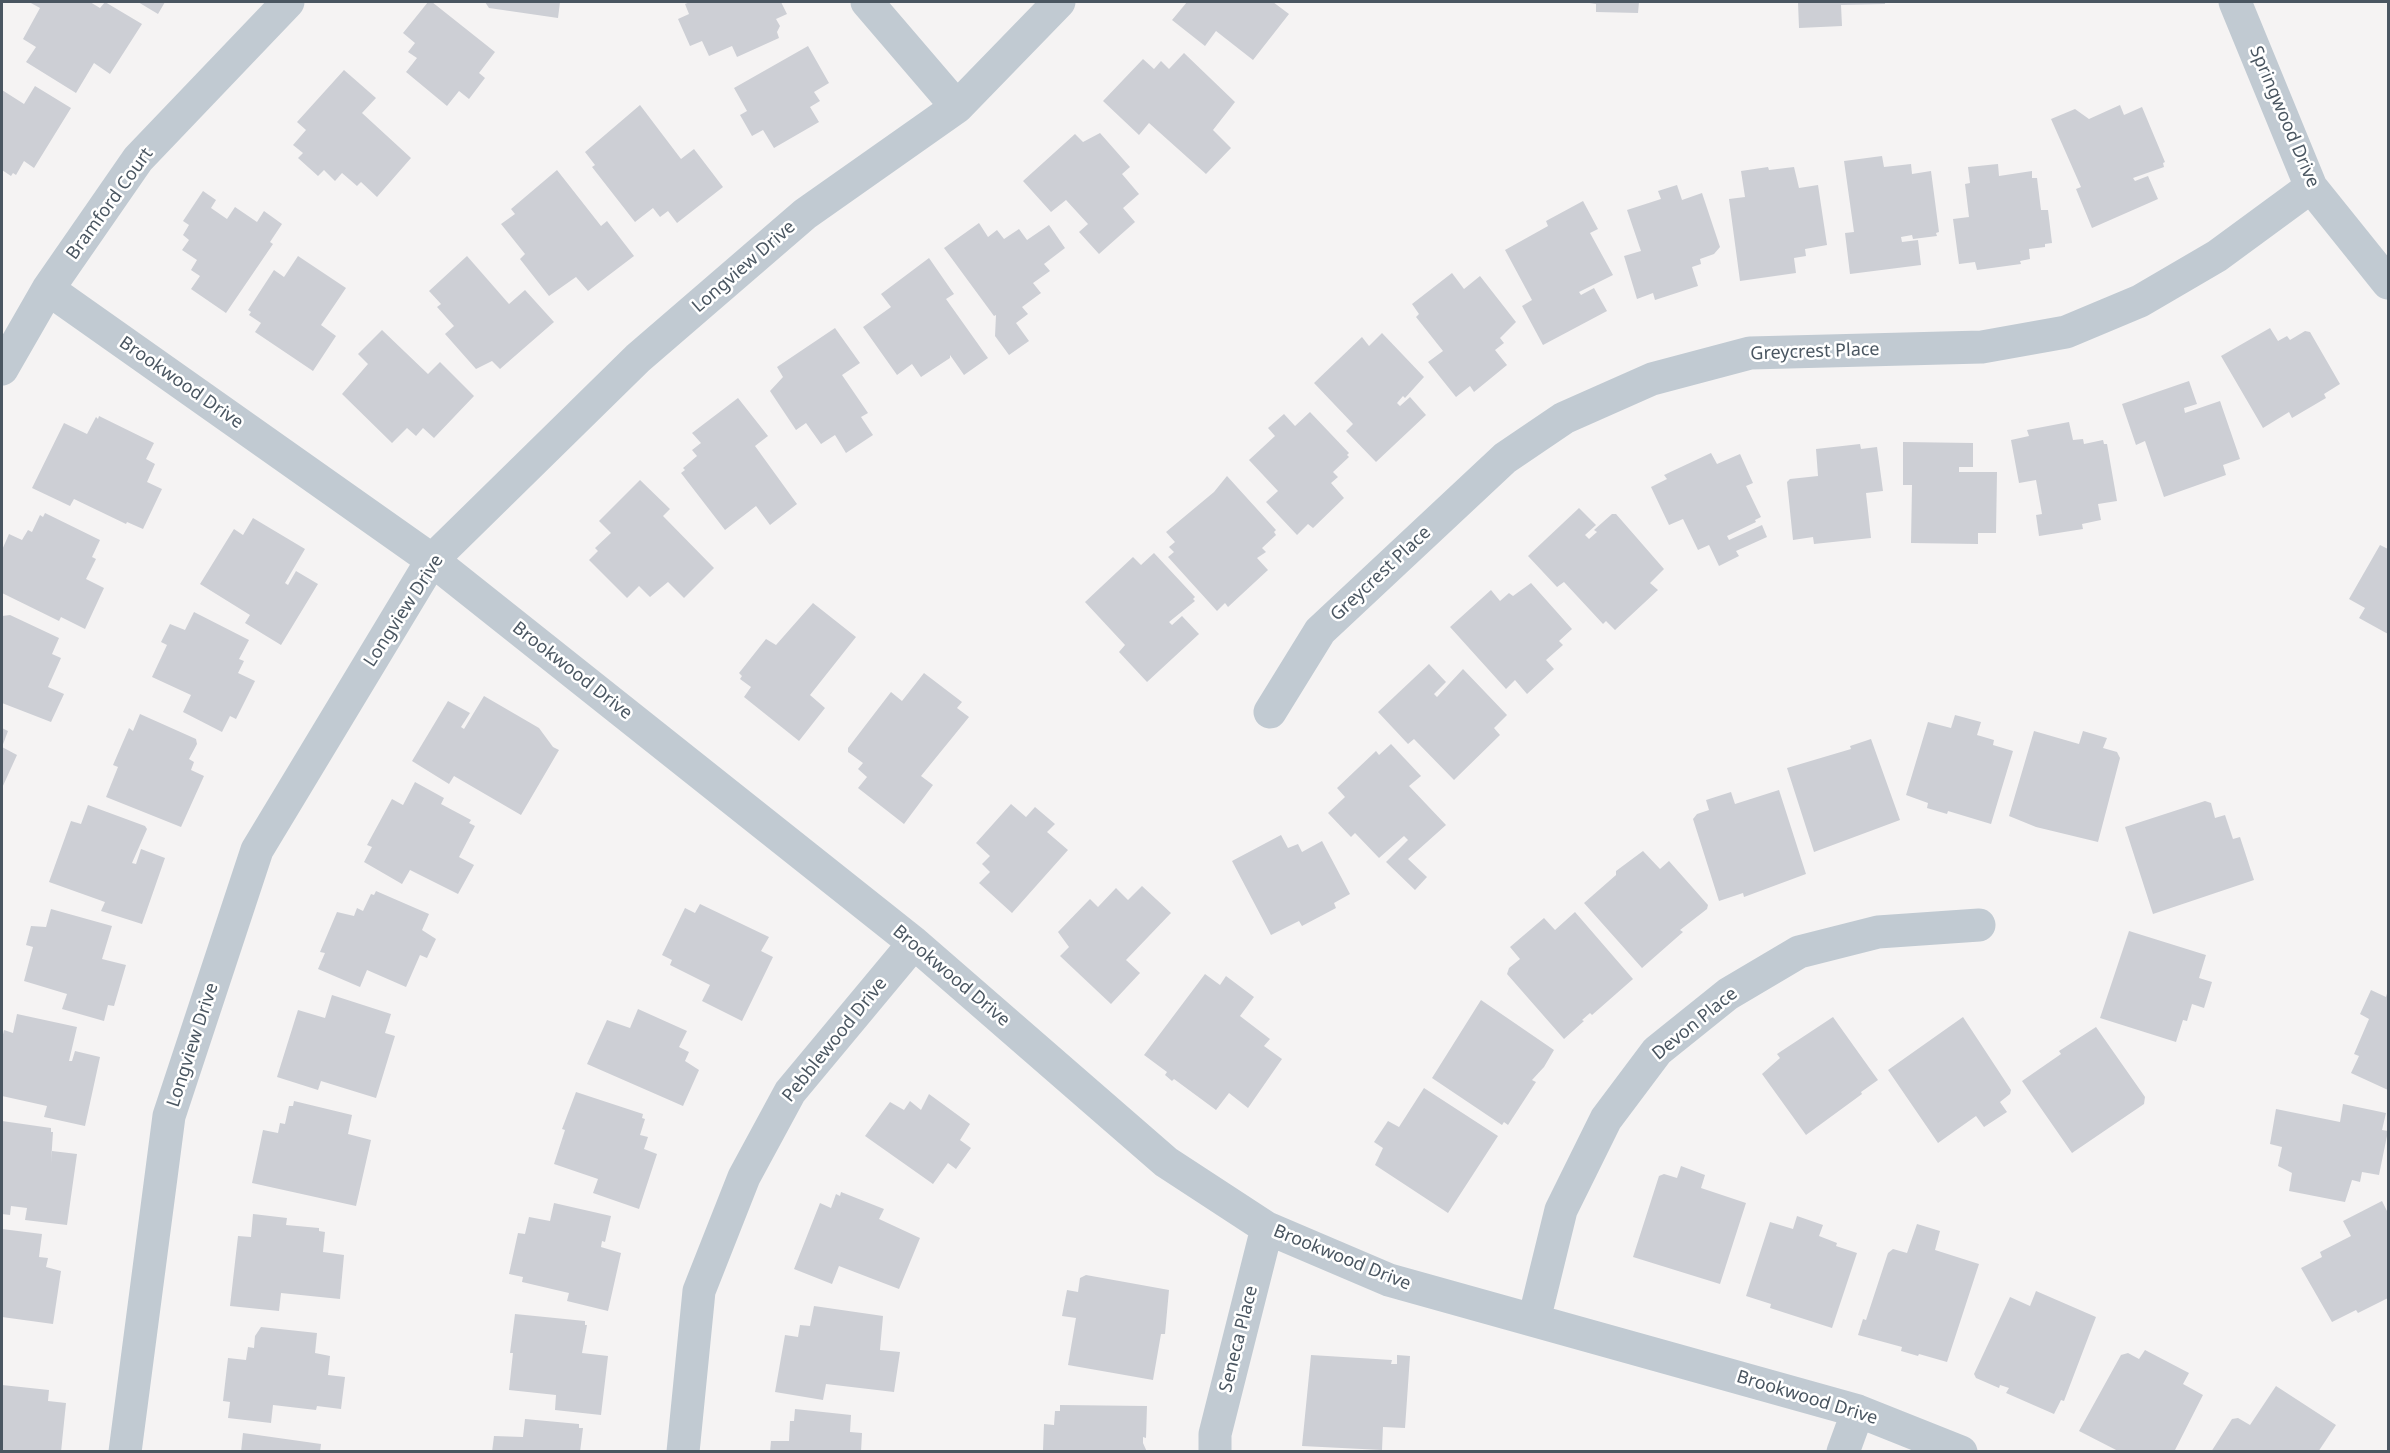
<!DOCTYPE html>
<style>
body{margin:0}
#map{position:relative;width:2390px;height:1453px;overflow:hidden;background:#f5f3f3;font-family:"Noto Sans",sans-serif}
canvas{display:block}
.frame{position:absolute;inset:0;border:3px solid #4a5661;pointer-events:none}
</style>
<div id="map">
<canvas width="2390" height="1453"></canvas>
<div class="frame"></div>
</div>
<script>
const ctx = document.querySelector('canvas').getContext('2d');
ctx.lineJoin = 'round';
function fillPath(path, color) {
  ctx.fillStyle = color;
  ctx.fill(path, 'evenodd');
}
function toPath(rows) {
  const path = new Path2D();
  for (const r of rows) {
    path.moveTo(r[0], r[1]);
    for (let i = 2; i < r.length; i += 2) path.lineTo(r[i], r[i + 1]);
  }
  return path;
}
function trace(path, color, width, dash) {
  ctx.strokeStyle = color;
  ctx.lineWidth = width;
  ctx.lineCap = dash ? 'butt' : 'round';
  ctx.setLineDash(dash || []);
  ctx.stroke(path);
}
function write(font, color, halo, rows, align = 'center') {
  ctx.font = font + ' "Noto Sans",sans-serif';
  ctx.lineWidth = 5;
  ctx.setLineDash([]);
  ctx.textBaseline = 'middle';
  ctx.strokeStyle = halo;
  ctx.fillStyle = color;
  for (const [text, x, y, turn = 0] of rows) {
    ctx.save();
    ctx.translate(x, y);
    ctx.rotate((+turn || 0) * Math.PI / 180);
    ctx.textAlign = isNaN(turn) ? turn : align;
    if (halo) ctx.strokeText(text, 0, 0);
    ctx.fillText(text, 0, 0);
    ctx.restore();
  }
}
fillPath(toPath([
 [29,2,90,2,100,8,105,2,142,24,110,74,94,63,76,93,26,62,36,47,23,39,40,8],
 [138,2,165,2,158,14],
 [428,2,432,2,495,52,479,73,485,78,469,99,459,91,447,106,406,72,417,58,408,52,415,43,403,33],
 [485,2,560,2,558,18,489,8],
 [690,2,781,2,787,14,776,19,780,26,777,32,779,38,737,57,732,46,709,56,702,41,690,46,678,19,689,14,685,4],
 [1187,2,1273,2,1289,14,1253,60,1216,31,1205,46,1172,20],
 [1583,2,1639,2,1638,13,1596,12,1596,4],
 [1798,2,1885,2,1885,4,1841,5,1842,26,1799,28],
 [808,46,829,83,814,92,820,101,810,107,819,122,774,148,763,130,752,136,740,115,747,111,734,88],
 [1184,53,1235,102,1213,130,1231,148,1206,174,1149,123,1139,135,1103,101,1143,59,1154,69,1161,61,1169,69],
 [344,70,376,98,362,113,411,158,377,197,361,182,357,186,342,173,335,181,324,170,318,176,298,158,303,153,293,145,306,130,297,122],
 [35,86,71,108,34,168,24,161,16,175,13,173,11,176,2,170,2,90,24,104],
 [640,105,681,159,694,149,723,187,677,223,668,211,660,217,653,208,635,222,592,167,595,165,585,152],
 [2120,105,2124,115,2142,107,2165,162,2163,163,2164,167,2133,178,2135,181,2148,176,2158,199,2092,228,2076,189,2081,187,2051,119,2075,109,2089,119],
 [1100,133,1130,167,1122,174,1139,194,1123,208,1135,222,1099,254,1079,232,1088,224,1066,200,1051,212,1023,181,1075,134,1083,142],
 [1882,156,1884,167,1911,164,1912,174,1931,171,1939,232,1936,233,1937,236,1913,239,1912,235,1901,237,1902,242,1918,240,1921,265,1850,274,1845,233,1854,232,1844,161],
 [1998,164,1999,176,2032,171,2032,178,2037,178,2041,210,2048,210,2052,243,2045,244,2045,247,2029,249,2030,259,2020,261,2021,264,1977,270,1975,262,1959,264,1953,219,1969,217,1965,184,1970,183,1968,167],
 [1768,167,1769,170,1794,167,1799,188,1818,185,1827,245,1805,249,1806,256,1794,258,1796,273,1740,281,1729,199,1745,197,1741,171],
 [557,170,601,226,607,221,634,256,588,291,576,277,549,296,520,259,525,254,501,224,515,214,511,209],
 [1677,185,1682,200,1702,193,1720,247,1714,254,1700,259,1701,264,1692,267,1698,286,1655,300,1653,293,1637,299,1624,256,1641,251,1627,210,1661,199,1658,191],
 [203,191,216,200,211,208,227,219,235,207,257,222,264,211,282,224,270,242,273,244,226,313,191,289,200,276,191,270,197,260,182,250,189,240,183,235,189,225,183,221],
 [1583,201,1598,229,1590,233,1613,275,1579,292,1581,295,1594,288,1607,311,1543,345,1522,306,1532,300,1505,250,1548,226,1546,221],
 [979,223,988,237,997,230,1004,239,1019,229,1027,240,1049,225,1065,248,1044,264,1050,271,1033,283,1041,293,1022,307,1028,314,1016,323,1029,341,1009,355,995,336,996,315,994,316,944,248],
 [298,256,346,288,321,325,336,336,313,371,255,332,261,323,249,315,251,312,248,310,274,270,284,277],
 [467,256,509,304,525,290,554,322,500,369,492,361,476,369,445,334,454,326,437,307,441,304,429,291],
 [929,258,954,294,946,299,988,358,964,375,950,355,950,358,921,377,912,364,897,375,863,327,891,307,881,294],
 [1452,273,1464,289,1480,276,1516,322,1500,338,1504,343,1495,350,1507,365,1474,392,1470,386,1456,397,1428,362,1443,351,1416,317,1419,314,1412,304],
 [835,328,860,363,842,375,868,413,861,417,873,435,846,453,835,435,821,444,806,423,796,430,770,391,783,377,777,367],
 [2270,328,2278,341,2287,336,2290,340,2305,331,2310,332,2340,384,2324,394,2326,398,2292,418,2289,412,2263,428,2221,356],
 [382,330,428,374,440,362,474,396,434,438,423,428,416,436,407,428,392,443,342,394,368,364,358,354],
 [1382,333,1424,377,1405,398,1403,396,1397,403,1400,406,1410,397,1426,415,1376,462,1346,431,1353,424,1314,383,1362,337,1369,346],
 [2189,381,2197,404,2184,408,2185,413,2220,401,2240,459,2223,465,2226,475,2164,497,2145,441,2136,445,2122,404],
 [738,398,768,436,755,446,797,504,770,525,756,506,725,530,681,473,685,470,683,468,697,456,692,450,701,443,692,433],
 [1310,412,1349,453,1347,455,1349,457,1333,472,1338,477,1331,483,1344,498,1313,528,1308,524,1297,535,1266,502,1278,491,1249,460,1275,436,1268,428,1284,414,1295,426],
 [99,416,154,443,146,459,155,464,147,482,162,489,143,529,127,522,126,524,74,499,70,506,32,488,64,423,87,434,96,417,98,419],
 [2069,422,2073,440,2083,439,2084,444,2103,440,2104,444,2107,444,2117,501,2098,504,2101,520,2082,524,2083,529,2039,536,2036,515,2042,514,2036,480,2019,483,2011,440,2029,436,2027,430],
 [1903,442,1973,443,1973,467,1959,467,1959,472,1997,472,1996,533,1978,533,1978,544,1911,543,1912,485,1903,485],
 [1860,444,1861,449,1877,447,1883,491,1866,493,1871,538,1814,544,1813,537,1793,540,1787,482,1790,479,1818,476,1816,449],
 [1711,453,1717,464,1740,454,1753,483,1746,486,1761,517,1755,520,1756,522,1727,536,1729,540,1762,525,1767,537,1736,551,1739,556,1719,566,1709,545,1698,550,1683,519,1669,525,1651,487,1667,479,1664,475],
 [1227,476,1276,530,1274,532,1276,535,1262,548,1266,552,1257,558,1268,570,1228,607,1225,603,1217,611,1168,557,1174,552,1169,547,1175,542,1166,532,1214,492],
 [640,480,670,509,663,516,714,568,684,598,668,582,650,597,639,586,627,598,589,560,598,551,595,548,611,533,599,521],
 [1579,508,1596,525,1585,535,1589,539,1597,532,1594,530,1612,514,1616,514,1664,569,1650,583,1658,590,1615,630,1606,621,1603,624,1564,582,1557,587,1528,556],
 [45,513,100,540,92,557,96,559,86,579,104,588,85,629,61,617,59,621,2,593,2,550,9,534,22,540,28,530,32,532,40,515,43,517],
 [253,518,305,549,285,583,288,585,296,571,318,584,281,645,245,623,250,615,200,584,234,529,243,535],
 [2380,545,2388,549,2388,634,2359,618,2365,608,2349,599],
 [1154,553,1195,597,1193,599,1195,601,1169,622,1172,625,1182,616,1199,634,1147,682,1119,652,1125,645,1085,602,1133,557,1141,565],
 [1531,583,1572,629,1559,641,1563,645,1546,660,1554,669,1527,694,1515,680,1506,689,1450,627,1491,590,1500,601,1509,593,1513,596],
 [813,603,856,637,810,695,825,708,799,741,744,697,751,687,740,679,742,676,739,673,766,639,776,645],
 [194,612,249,640,239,659,244,661,238,673,255,681,236,719,230,716,222,732,183,712,191,695,152,677,167,645,161,642,170,624,185,630],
 [10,615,59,638,52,654,61,658,48,687,64,694,51,722,2,703,2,616],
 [1429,664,1446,682,1434,694,1437,697,1463,669,1507,715,1494,728,1500,735,1454,780,1414,739,1408,744,1378,712],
 [924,673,962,702,957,708,969,717,921,776,933,785,904,824,858,788,867,777,858,769,863,763,848,752,848,748,891,692,902,701],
 [484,696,539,728,553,747,559,750,521,815,454,776,449,784,412,761,448,701,470,713,461,727,464,729],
 [140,714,196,739,197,744,189,759,194,762,191,770,204,776,181,827,106,797,118,767,113,765,129,728,133,731],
 [1955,715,1981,722,1977,735,1994,740,1993,745,2013,751,1991,824,1948,811,1947,814,1927,808,1928,803,1906,795,1928,722,1951,728],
 [2,728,8,731,2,747,17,755,2,788],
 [2034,731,2079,744,2083,731,2107,738,2103,748,2117,752,2120,758,2098,842,2036,827,2009,816],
 [1871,739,1900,820,1814,852,1787,768,1851,749,1850,746],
 [1391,744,1421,776,1409,786,1446,825,1408,859,1427,877,1415,890,1386,862,1408,840,1404,836,1379,858,1355,833,1351,837,1328,813,1345,797,1337,788,1376,751,1379,755],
 [415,782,444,798,441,804,471,820,469,823,475,826,459,857,474,865,458,894,410,870,402,884,364,862,372,847,367,845,392,799,403,805],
 [1779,790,1806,874,1744,897,1743,893,1719,901,1693,819,1697,814,1709,810,1706,800,1731,792,1735,804],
 [2205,801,2211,803,2215,818,2225,815,2233,839,2240,837,2254,880,2153,914,2125,827],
 [1011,804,1026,817,1035,807,1055,824,1047,832,1068,850,1012,913,979,883,990,872,982,864,990,856,976,843],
 [88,805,145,826,147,829,132,863,136,864,141,849,165,858,142,924,101,911,105,902,49,882,71,821,81,824],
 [1281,835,1288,848,1298,844,1302,852,1322,841,1350,894,1334,903,1336,908,1302,926,1299,921,1271,935,1232,861],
 [1643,851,1660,869,1669,861,1708,905,1707,909,1680,930,1683,932,1642,968,1584,903,1616,875,1616,871],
 [1142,886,1171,913,1126,960,1140,973,1111,1004,1060,956,1069,947,1058,932,1090,899,1098,907,1116,888,1128,900],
 [376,891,429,914,422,930,436,939,427,958,420,955,406,987,367,970,360,987,318,969,325,953,320,952,337,912,354,916,357,908,363,911,371,894,374,895],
 [700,904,769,937,761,951,773,957,742,1021,702,1001,710,985,670,965,672,960,662,955,685,908,695,913],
 [51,909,112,926,102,959,126,965,114,1006,108,1005,104,1021,62,1009,67,994,24,981,33,947,26,945,31,926,46,927],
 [1575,912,1633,979,1592,1015,1590,1013,1582,1020,1584,1021,1564,1039,1507,974,1509,968,1520,959,1510,947,1544,918,1555,930],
 [2129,931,2206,955,2199,978,2212,982,2204,1008,2192,1004,2187,1021,2183,1020,2176,1042,2100,1018],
 [1205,974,1220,985,1226,976,1254,997,1240,1016,1270,1039,1264,1046,1282,1059,1248,1108,1229,1093,1216,1110,1174,1079,1172,1081,1165,1075,1167,1072,1144,1055],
 [2371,990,2386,997,2388,990,2388,1090,2351,1073,2359,1056,2354,1054,2369,1019,2360,1014],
 [332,995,391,1014,385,1033,395,1036,376,1098,321,1081,318,1090,277,1077,298,1010,325,1018],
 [1481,1000,1554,1050,1544,1067,1532,1080,1536,1082,1508,1125,1504,1122,1502,1125,1432,1078],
 [638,1009,687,1031,679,1047,689,1052,685,1061,699,1070,683,1106,587,1064,607,1020,630,1028],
 [17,1014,77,1027,69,1061,72,1061,75,1051,100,1057,85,1126,44,1117,47,1106,2,1096,2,1039,4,1030,13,1033],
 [1833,1017,1878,1080,1861,1092,1862,1094,1806,1135,1762,1074,1780,1058,1777,1054],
 [1963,1017,2011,1090,2010,1094,2000,1102,2007,1112,1984,1127,1976,1116,1938,1143,1888,1070],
 [2096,1027,2145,1097,2144,1104,2072,1153,2022,1081,2061,1054,2059,1051],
 [1424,1088,1498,1136,1448,1213,1375,1165,1383,1148,1374,1142,1388,1121,1399,1127],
 [576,1092,643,1114,642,1118,645,1119,640,1135,648,1137,644,1149,657,1154,639,1209,593,1193,598,1179,554,1164,565,1130,562,1129],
 [929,1094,970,1124,960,1140,971,1148,956,1169,948,1163,933,1184,865,1136,890,1102,904,1110,910,1101,921,1110],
 [294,1101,352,1115,348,1134,371,1140,356,1206,252,1183,263,1130,278,1133,280,1123,285,1124,289,1106,293,1106],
 [2343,1104,2386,1113,2382,1130,2388,1131,2379,1175,2362,1172,2360,1182,2352,1180,2345,1202,2289,1191,2292,1173,2278,1166,2282,1147,2270,1144,2276,1109,2340,1122],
 [2,1121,51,1128,51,1132,53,1132,51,1163,52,1151,77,1154,67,1225,25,1220,27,1208,11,1206,10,1215,2,1214],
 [1681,1166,1705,1175,1701,1188,1746,1203,1720,1284,1633,1257,1659,1176,1664,1174,1677,1178],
 [841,1192,884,1209,879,1219,920,1238,899,1289,839,1266,832,1284,794,1269,820,1203,831,1208,836,1194,840,1196],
 [2382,1201,2388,1213,2388,1298,2358,1313,2356,1310,2332,1322,2301,1268,2322,1257,2320,1252,2351,1236,2343,1221],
 [554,1203,611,1216,605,1242,602,1241,601,1247,621,1253,608,1311,567,1301,569,1293,522,1282,523,1277,509,1274,518,1233,525,1234,529,1217,550,1221],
 [253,1214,287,1218,286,1225,319,1228,319,1231,325,1232,323,1252,344,1255,340,1299,281,1293,279,1311,230,1306,238,1236,251,1237],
 [1797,1216,1823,1225,1819,1236,1837,1243,1836,1246,1857,1253,1832,1328,1770,1308,1771,1304,1746,1296,1770,1222,1793,1229],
 [1917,1224,1940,1231,1935,1250,1979,1264,1947,1362,1919,1354,1918,1356,1901,1351,1902,1347,1858,1335,1863,1319,1866,1320,1888,1253,1893,1249,1907,1253],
 [2,1229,42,1234,39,1257,48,1258,46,1267,61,1271,53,1324,2,1317],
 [1086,1275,1169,1290,1165,1334,1161,1334,1153,1380,1068,1365,1076,1318,1062,1316,1067,1290,1078,1292,1080,1278],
 [2036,1291,2096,1317,2064,1401,2061,1400,2054,1414,2006,1393,2009,1388,2000,1385,1999,1388,1976,1378,1974,1374,2010,1297,2030,1306],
 [814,1306,883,1316,880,1350,900,1352,894,1392,826,1384,823,1400,775,1392,785,1335,798,1337,800,1325,810,1326],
 [515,1314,585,1321,585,1325,587,1325,582,1353,608,1356,601,1415,555,1410,556,1395,509,1390,513,1353,510,1353],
 [261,1327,317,1333,315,1353,330,1356,328,1375,345,1377,341,1409,317,1406,316,1410,273,1405,271,1423,228,1418,230,1402,223,1401,228,1358,246,1360,248,1347,254,1348,255,1336],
 [2145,1350,2189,1373,2183,1384,2203,1395,2174,1452,2120,1452,2079,1431,2121,1355,2128,1353,2139,1359],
 [1311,1355,1392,1360,1391,1364,1397,1364,1397,1355,1410,1356,1405,1428,1383,1427,1382,1450,1302,1446],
 [2,1385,49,1390,48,1401,66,1403,61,1452,2,1452],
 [2276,1386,2336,1425,2318,1452,2211,1452,2232,1419,2238,1418,2250,1425],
 [1060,1405,1147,1406,1146,1438,1143,1437,1143,1443,1147,1452,1043,1450,1044,1424,1054,1425,1055,1411,1060,1411],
 [795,1409,851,1415,850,1432,862,1433,861,1452,770,1452,771,1441,789,1441,790,1421,794,1421],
 [525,1419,579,1424,579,1428,583,1428,580,1452,492,1452,494,1436,523,1437],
 [243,1433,321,1444,320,1452,241,1452]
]), '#cdcfd5');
trace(toPath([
 [867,2,957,107],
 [2235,2,2311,187,2388,283],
 [48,289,432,560,914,943,1166,1162,1267,1228,1389,1280,1858,1411,1961,1452],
 [2,369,48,289,138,159,288,2],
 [1270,712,1320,631,1505,458,1564,418,1652,379,1750,353,1982,347,2066,332,2140,301,2217,256,2311,187],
 [1534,1320,1561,1210,1606,1119,1657,1051,1728,994,1799,952,1878,932,1979,925],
 [125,1452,169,1116,257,850,432,560,638,358,805,214,957,107,1059,2],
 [683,1452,699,1291,744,1177,790,1092,914,943],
 [1215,1452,1215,1434,1267,1228],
 [1843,1452,1858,1411]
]), '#c1cad2', 33);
write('18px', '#4a5661', '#fff', [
 ["Springwood Drive",2284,117,67],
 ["Bramford Court",110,204,-54],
 ["Longview Drive",744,267,-41],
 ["Greycrest Place",1815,352,-2],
 ["Brookwood Drive",181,383,35],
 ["Greycrest Place",1381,574,-43],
 ["Longview Drive",404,611,-57],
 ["Brookwood Drive",572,671,38],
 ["Brookwood Drive",951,976,40],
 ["Devon Place",1695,1024,-39],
 ["Pebblewood Drive",835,1040,-51],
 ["Longview Drive",193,1045,-72],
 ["Brookwood Drive",1342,1258,22],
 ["Seneca Place",1239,1339,-76],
 ["Brookwood Drive",1807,1398,17]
]);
</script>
